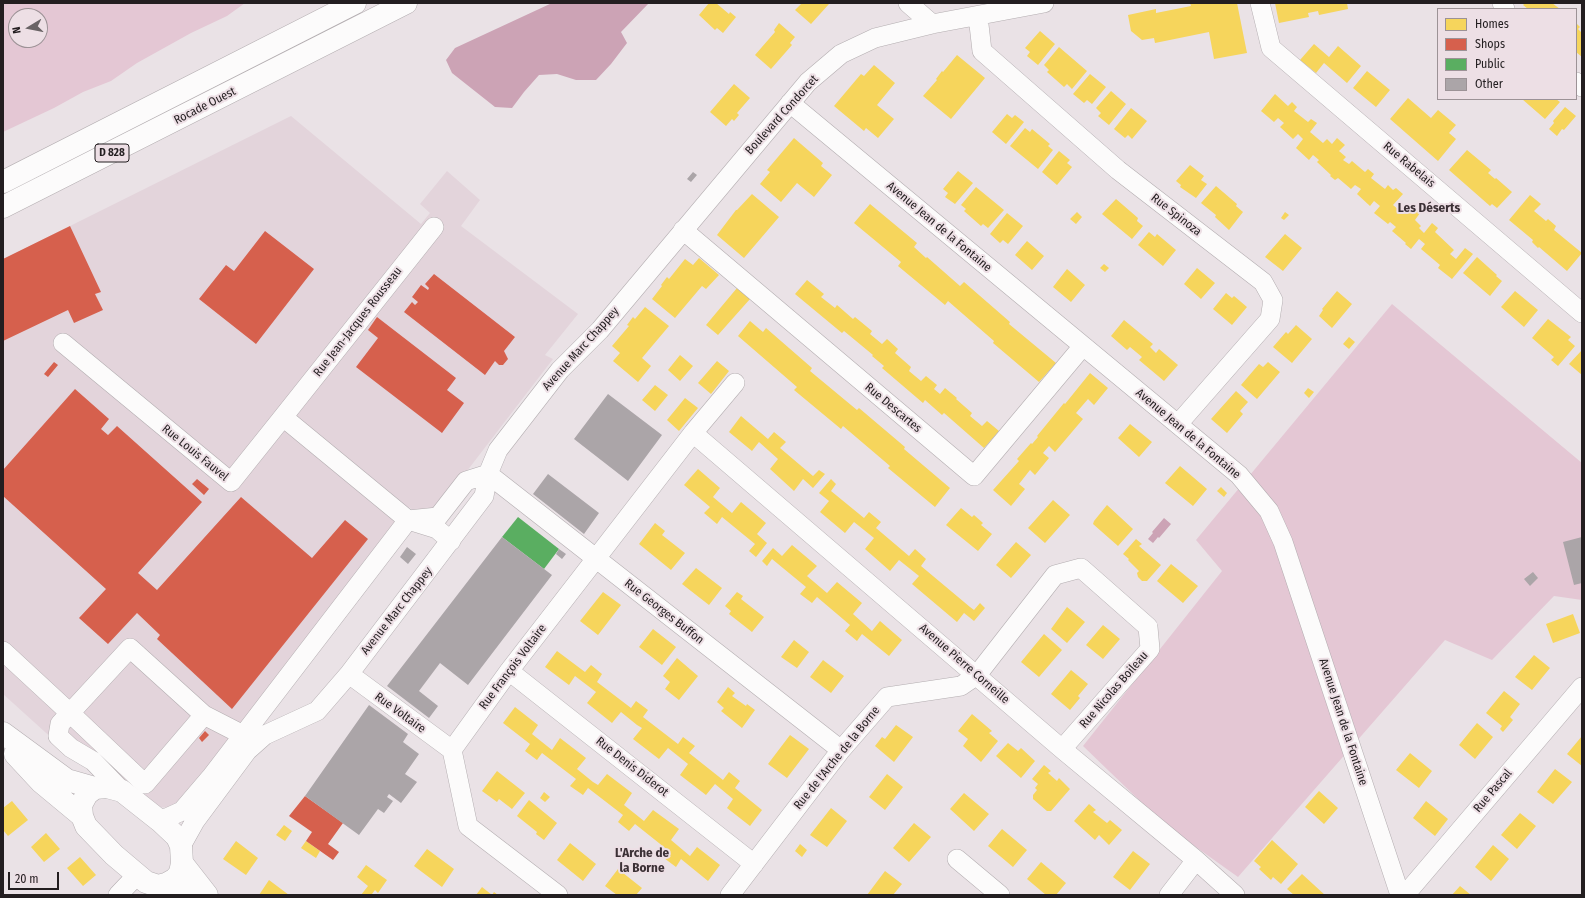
<!DOCTYPE html>
<meta charset="utf-8">
<style>
body{margin:0}
#map{position:relative;width:1585px;height:898px;overflow:hidden;background:#eae2e6;font-family:"Fira Sans Condensed",sans-serif}
canvas{display:block}
.frame{position:absolute;inset:0;border:4px solid #231e20;pointer-events:none}
.legend{position:absolute;left:1437px;top:8px;width:140px;height:92px;box-sizing:border-box;background:#eddfe5;border:1px solid #9c9296;margin:0;padding:5px 7px;list-style:none;font-size:12px;color:#231e20}
.legend li{display:flex;align-items:center;gap:8px;height:20px}
.legend b{width:20px;border:1px solid #9c9296}
.north{position:absolute;left:8px;top:8px;width:40px;height:40px;box-sizing:border-box;background:#eddfe5;border:1px solid #9c9296;border-radius:50%;rotate:260deg;font-size:11px;font-weight:700;line-height:16px;text-align:center;color:#231e20}
.north::after{content:'';display:block;margin:auto;width:14px;height:18px;background:#696365;clip-path:polygon(50% 0,100% 100%,50% 72%,0 100%)}
.scale{position:absolute;left:8px;top:872px;width:51px;height:18px;box-sizing:border-box;border:2px solid #231e20;border-top:0;padding-left:5px;font-size:12px;line-height:14px;white-space:nowrap;color:#231e20;-webkit-text-stroke:3px #eddfe5;paint-order:stroke}
</style>
<div id="map">
<canvas width="1585" height="898"></canvas>
<div class="frame"></div>
<ul class="legend">
<li><b style="height:11px;background:#f6d55c"></b>Homes</li>
<li><b style="height:11px;background:#d6604d"></b>Shops</li>
<li><b style="height:11px;background:#5aae61"></b>Public</li>
<li><b style="height:11px;background:#aba5a8"></b>Other</li>
</ul>
<div class="north">N</div>
<div class="scale">20 m</div>
</div>
<script>
const ctx = document.querySelector('canvas').getContext('2d');
ctx.lineJoin = 'round';
function fillPath(path, color) {
  ctx.fillStyle = color;
  ctx.fill(path, 'evenodd');
}
function toPath(rows) {
  const path = new Path2D();
  for (const r of rows) {
    path.moveTo(r[0], r[1]);
    for (let i = 2; i < r.length; i += 2) path.lineTo(r[i], r[i + 1]);
  }
  return path;
}
function trace(path, color, width, dash) {
  ctx.strokeStyle = color;
  ctx.lineWidth = width;
  ctx.lineCap = dash ? 'butt' : 'round';
  ctx.setLineDash(dash || []);
  ctx.stroke(path);
}
function write(font, color, halo, rows, align = 'center') {
  ctx.font = font + ' "Fira Sans Condensed",sans-serif';
  ctx.lineWidth = 4;
  ctx.setLineDash([]);
  ctx.textBaseline = 'middle';
  ctx.strokeStyle = halo;
  ctx.fillStyle = color;
  for (const [text, x, y, turn = 0] of rows) {
    ctx.save();
    ctx.translate(x, y);
    ctx.rotate((+turn || 0) * Math.PI / 180);
    ctx.textAlign = isNaN(turn) ? turn : align;
    if (halo) ctx.strokeText(text, 0, 0);
    ctx.fillText(text, 0, 0);
    ctx.restore();
  }
}
fillPath(toPath([
 [291,116,421,224,430,213,420,204,447,171,480,200,461,226,578,314,545,355,553,359,437,510,414,511,409,507,188,798,168,808,161,807,149,801,124,779,66,751,3,694,3,259,70,226]
]), '#e3d4db');
fillPath(toPath([
 [3,3,245,3,227,16,191,33,137,63,111,81,83,92,54,108,3,132],
 [16,16,40,16,40,40,16,40],
 [1392,304,1582,463,1582,600,1554,596,1492,660,1445,640,1238,877,1165,825,1083,746,1222,571,1196,540]
]), '#e4c7d4');
fillPath(toPath([
 [552,3,649,3,621,32,627,43,611,64,596,80,576,80,557,74,539,75,524,92,512,108,495,107,452,73,446,60,455,48],
 [1164,518,1171,524,1159,538,1158,537,1153,543,1148,539,1153,533,1152,532]
]), '#cca3b5');
fillPath(toPath([
 [709,3,716,3,729,14,730,12,736,17,723,33,717,28,715,30,699,15],
 [802,3,827,3,829,4,811,24,795,10],
 [1190,3,1237,3,1247,53,1214,59,1209,32,1155,43,1154,38,1142,40,1131,31,1128,15,1156,9,1156,13,1191,6],
 [1275,3,1347,3,1348,9,1319,15,1318,11,1308,13,1309,17,1279,23],
 [1525,3,1552,3,1560,9,1528,9,1523,5],
 [779,23,795,37,790,43,792,45,771,69,755,55,775,32,774,30],
 [1576,23,1580,27,1578,29,1582,33,1582,57,1576,52],
 [1040,31,1055,44,1038,65,1027,56,1030,52,1025,48],
 [1314,44,1329,57,1338,46,1361,66,1347,83,1324,63,1316,73,1300,60],
 [1059,47,1087,71,1072,89,1067,84,1064,87,1047,72,1049,70,1044,65],
 [957,55,985,78,951,119,923,96,937,80,936,79,942,71,943,72],
 [874,65,895,83,877,105,894,119,878,138,866,128,864,131,834,106,861,74,864,76],
 [1367,71,1390,90,1376,107,1353,88],
 [1090,74,1106,87,1092,104,1087,100,1084,103,1073,94],
 [734,84,750,98,737,113,739,115,734,121,732,119,726,126,710,112],
 [1111,91,1126,104,1109,125,1098,116,1101,113,1096,108],
 [1275,94,1288,106,1292,102,1297,107,1294,111,1308,122,1311,119,1317,123,1310,132,1323,143,1327,139,1332,144,1337,138,1345,145,1339,151,1346,157,1343,160,1349,164,1352,161,1365,172,1368,169,1374,174,1371,178,1385,189,1388,185,1393,190,1396,188,1403,194,1393,205,1400,211,1403,206,1409,211,1413,207,1420,213,1415,220,1421,226,1419,228,1424,233,1432,223,1438,228,1435,232,1454,250,1450,254,1456,259,1465,248,1473,254,1452,279,1438,268,1440,265,1421,249,1425,244,1419,239,1411,249,1405,244,1406,243,1392,231,1396,227,1390,222,1388,224,1374,213,1380,206,1374,201,1370,206,1357,194,1361,189,1355,185,1351,189,1338,178,1335,180,1330,176,1331,175,1317,162,1319,160,1313,155,1309,160,1296,148,1303,139,1298,134,1293,139,1280,127,1284,123,1278,118,1274,122,1261,111],
 [1408,98,1431,118,1438,110,1456,125,1449,133,1456,139,1438,161,1390,119],
 [1522,99,1556,99,1560,102,1545,119],
 [1565,107,1576,116,1564,130,1562,129,1557,136,1549,129,1554,123,1553,121],
 [1131,108,1147,121,1132,139,1128,135,1125,138,1114,129],
 [1007,114,1012,118,1015,115,1024,122,1006,144,992,132],
 [1025,128,1030,132,1032,129,1050,144,1048,146,1053,150,1038,169,1010,146],
 [794,138,823,163,821,166,832,175,814,197,797,183,781,202,760,184,770,172,767,170],
 [1467,150,1491,170,1488,173,1495,179,1496,178,1512,192,1497,208,1492,204,1490,206,1449,170],
 [1059,151,1070,160,1067,163,1072,167,1057,185,1042,172],
 [1190,165,1204,176,1201,180,1207,184,1196,198,1180,187,1181,185,1176,181],
 [958,171,973,183,955,204,945,197,948,193,943,189],
 [1216,186,1237,204,1236,206,1243,212,1229,230,1215,217,1216,215,1201,203],
 [976,187,1004,210,988,228,983,224,981,226,964,211,966,209,961,205],
 [752,194,779,217,744,258,717,235,736,210,737,210],
 [1530,195,1541,204,1534,211,1546,221,1548,219,1556,226,1554,230,1582,253,1567,271,1539,247,1538,248,1532,242,1533,240,1509,220],
 [1116,199,1138,218,1137,221,1143,226,1132,239,1102,214],
 [870,204,917,243,914,247,926,258,927,257,960,286,964,282,1010,322,1009,324,1056,363,1039,382,993,343,994,341,948,301,945,305,898,266,901,262,854,223],
 [1077,212,1082,217,1076,224,1070,219],
 [1285,212,1289,215,1284,220,1281,218],
 [1007,213,1023,226,1008,244,1003,240,1000,243,990,234],
 [1149,232,1155,237,1157,234,1176,250,1163,266,1138,245],
 [1285,234,1302,248,1283,271,1265,257],
 [1027,241,1044,256,1032,270,1015,255],
 [1477,257,1497,275,1496,276,1502,281,1490,296,1463,273],
 [699,258,719,275,706,289,702,286,675,318,652,299,662,286,661,285,667,277,669,279,685,259,693,265],
 [1104,264,1109,268,1105,272,1100,268],
 [1197,268,1215,283,1201,299,1184,284],
 [1067,269,1085,285,1071,302,1053,287],
 [807,280,824,294,821,297,835,308,837,305,853,319,855,317,872,331,870,334,882,344,887,339,898,349,895,353,911,367,909,371,921,381,926,376,937,385,934,389,940,394,945,388,957,398,956,399,972,413,970,416,982,426,987,421,999,431,984,448,944,413,942,415,925,400,923,403,882,368,884,366,872,356,873,355,844,331,842,333,795,294],
 [737,288,750,299,718,335,706,325],
 [1337,291,1352,304,1332,328,1319,316,1323,310,1322,309],
 [1515,291,1538,310,1524,327,1501,307],
 [1226,293,1232,298,1234,296,1247,307,1232,325,1213,309],
 [645,307,669,326,642,358,651,366,638,382,613,361,620,353,612,346,629,326,627,325,633,317,635,319],
 [1548,319,1571,337,1568,340,1575,346,1558,366,1551,360,1554,357,1532,338],
 [1124,320,1153,344,1150,347,1156,353,1159,349,1178,365,1164,381,1139,360,1142,357,1130,347,1127,350,1111,336],
 [750,321,763,332,766,328,812,368,810,371,857,410,859,408,905,447,904,449,950,488,935,507,888,468,890,466,843,426,841,429,794,390,797,387,738,336],
 [1296,325,1312,339,1292,363,1273,347,1286,332,1288,334],
 [1349,337,1355,342,1349,349,1343,344],
 [1582,350,1582,375,1569,364],
 [680,355,693,366,680,381,668,370],
 [717,361,729,371,711,394,698,383],
 [1268,362,1280,372,1257,399,1241,385,1259,364,1263,367],
 [1090,373,1108,388,1094,405,1088,399,1076,413,1083,419,1055,452,1049,446,1043,453,1049,458,1035,475,1030,470,1019,484,1025,489,1011,506,993,490,1019,461,1017,459,1031,443,1032,444,1038,437,1037,436,1064,403,1065,404],
 [655,385,668,395,655,411,642,400],
 [1308,388,1314,392,1309,398,1304,393],
 [1236,391,1248,402,1240,411,1243,414,1227,433,1211,419],
 [685,398,698,408,679,431,667,420],
 [741,416,768,439,774,432,786,442,780,448,813,476,819,470,825,474,813,488,803,479,794,491,770,469,778,459,759,442,752,451,729,432],
 [1130,424,1152,442,1139,457,1118,438],
 [1180,466,1207,489,1193,506,1165,483],
 [698,469,720,488,713,497,732,513,741,502,766,523,757,534,767,543,756,557,749,551,755,544,722,517,717,524,704,513,710,507,684,485],
 [831,479,836,484,831,491,864,518,869,512,881,522,876,528,909,556,915,549,926,559,921,566,970,607,974,610,980,603,985,608,974,621,964,613,957,622,912,584,919,576,899,560,890,571,865,549,874,538,854,522,845,533,820,512,829,501,819,493],
 [1221,487,1227,493,1224,497,1217,491],
 [1053,500,1070,515,1045,543,1028,528],
 [1107,505,1133,529,1118,546,1093,524,1094,521],
 [961,508,972,517,974,515,983,523,981,525,992,534,978,551,946,525],
 [655,523,665,531,662,535,685,553,671,570,639,544],
 [1136,539,1142,544,1139,546,1161,565,1147,581,1142,581,1138,577,1137,573,1139,571,1128,560,1129,559,1123,554],
 [1016,542,1031,555,1011,578,996,565],
 [792,545,817,566,807,576,827,593,837,582,862,603,853,614,872,631,880,621,902,640,889,656,862,634,857,641,845,631,850,625,817,597,812,603,800,594,806,587,772,559,767,566,762,561,773,548,782,556],
 [1171,564,1198,586,1183,603,1157,581],
 [696,568,722,588,709,605,682,584],
 [603,592,621,605,598,635,580,621],
 [737,592,743,596,741,599,764,617,752,632,729,614,731,611,725,606],
 [1067,607,1085,622,1067,643,1051,629],
 [1573,614,1580,633,1553,643,1546,624],
 [1103,625,1120,639,1103,659,1086,645],
 [653,629,676,647,662,665,639,647],
 [1044,634,1062,650,1039,677,1021,662],
 [794,640,809,652,797,668,781,657],
 [557,651,585,672,591,665,602,674,597,682,631,708,636,701,648,710,643,717,678,744,683,737,695,746,689,753,723,780,729,772,740,781,735,788,762,810,750,826,727,808,733,799,715,784,706,795,680,775,688,764,668,748,659,759,633,739,642,728,637,725,621,712,612,723,587,703,596,692,575,676,569,685,545,667],
 [1534,655,1550,668,1532,690,1515,677],
 [677,658,698,676,679,700,665,689,670,682,663,676],
 [823,660,844,676,831,693,810,677],
 [1071,670,1088,684,1078,696,1080,698,1070,710,1051,694],
 [728,687,735,693,732,696,746,706,747,704,755,710,742,728,721,711,724,708,717,702],
 [1504,691,1520,704,1510,717,1513,720,1503,732,1500,729,1502,726,1486,713],
 [515,707,538,725,532,734,552,750,560,738,586,758,577,769,593,782,598,785,607,774,632,793,624,805,644,821,653,810,679,829,671,840,690,856,697,847,720,865,708,881,681,859,676,867,664,858,669,851,635,824,629,831,618,822,623,815,588,788,583,795,570,786,576,779,542,753,537,760,525,751,530,744,503,723],
 [972,714,992,731,989,733,998,741,981,762,963,746,968,739,958,731],
 [1477,723,1493,737,1475,759,1459,745],
 [896,725,913,737,894,762,875,746,882,737,885,739],
 [790,735,809,749,787,778,768,764],
 [1582,736,1582,766,1567,754],
 [1008,743,1018,751,1021,748,1035,761,1021,778,996,756],
 [1410,753,1432,771,1419,788,1396,770],
 [1044,765,1051,771,1048,773,1057,781,1059,778,1070,789,1051,811,1047,811,1033,799,1033,795,1037,790,1035,788,1038,784,1032,779],
 [1555,769,1572,782,1553,804,1537,792],
 [497,771,525,793,512,809,499,799,497,802,482,791],
 [887,774,903,787,885,810,869,797],
 [1319,791,1338,808,1324,824,1305,807],
 [544,792,550,797,545,802,540,798],
 [964,793,989,814,974,831,950,809],
 [529,800,557,823,544,840,536,834,537,832,517,816],
 [12,801,28,820,8,836,3,830,3,808],
 [1426,801,1448,819,1435,836,1413,818],
 [1089,804,1096,810,1093,812,1107,823,1110,820,1122,830,1109,845,1099,835,1095,840,1074,821],
 [831,808,847,821,827,847,810,835],
 [1520,813,1536,826,1517,849,1501,835],
 [914,823,931,837,909,862,893,848],
 [284,825,292,831,285,841,276,835],
 [1002,829,1027,850,1013,867,988,846],
 [46,833,60,849,44,862,31,847],
 [1272,840,1298,864,1281,884,1273,877,1271,880,1259,869,1261,867,1254,861],
 [236,841,258,858,246,875,223,859],
 [306,841,320,851,316,858,301,848],
 [570,843,596,864,583,881,557,860],
 [800,844,807,850,802,857,795,851],
 [1493,845,1509,859,1491,881,1475,867],
 [427,849,454,869,442,887,414,866],
 [1133,851,1150,864,1130,890,1113,877],
 [80,857,96,875,83,886,67,868],
 [1041,862,1066,883,1056,895,1046,895,1027,879],
 [366,865,387,880,378,893,375,890,372,894,374,895,361,895,368,886,357,877],
 [618,869,642,888,636,895,617,895,605,886],
 [885,871,902,884,893,895,867,895],
 [1302,874,1325,895,1294,895,1287,889],
 [269,880,289,895,259,895],
 [1460,886,1471,895,1452,895],
 [482,887,492,895,494,892,498,895,476,895]
]), '#f6d55c');
fillPath(toPath([
 [70,226,101,292,95,294,103,310,74,323,68,310,3,341,3,259],
 [265,231,314,269,256,344,199,299,226,265,234,271],
 [434,274,515,337,504,351,508,359,503,365,499,365,495,361,485,375,404,312,412,302,415,305,418,302,412,297,421,285,428,290,429,288,425,284],
 [377,317,456,378,447,390,464,403,442,433,356,367,378,338,368,330],
 [54,362,58,365,48,377,44,374],
 [75,389,109,419,101,429,108,435,117,426,202,502,138,573,157,590,241,497,312,558,345,520,368,539,232,709,157,639,160,635,137,613,108,644,79,618,106,589,3,496,3,470],
 [197,479,209,489,204,495,192,484],
 [205,731,209,735,202,742,199,738],
 [305,796,343,823,328,844,339,852,333,860,306,841,312,832,289,816]
]), '#d6604d');
fillPath(toPath([
 [518,517,559,549,544,569,502,537]
]), '#5aae61');
fillPath(toPath([
 [693,172,697,175,691,182,687,179],
 [608,394,662,435,628,481,574,439],
 [548,474,599,513,584,534,533,494],
 [502,537,552,575,468,685,440,663,419,691,438,706,429,718,387,686],
 [1582,537,1582,583,1574,585,1563,542],
 [407,547,416,554,408,564,400,557],
 [559,549,566,554,562,559,556,554],
 [1533,572,1538,578,1530,586,1524,579],
 [369,705,408,734,403,742,419,754,405,774,417,782,401,803,389,794,387,797,393,801,384,813,378,809,359,835,305,796]
]), '#aba5a8');
const minor = toPath([
 [908,3,932,24],
 [1260,3,1271,48,1582,313],
 [1502,3,1505,9],
 [978,16,982,51,1118,170,1263,282,1273,300,1270,319,1178,424],
 [1576,82,1582,87],
 [790,103,1239,475,1269,511,1283,542,1400,895],
 [683,230,974,476,1083,346],
 [63,343,231,482,283,417,408,520,437,529,451,541],
 [283,417,434,227],
 [693,433,1062,749,1196,860,1235,895],
 [488,474,841,750],
 [3,651,70,713,130,648,204,715,243,735,255,735],
 [509,671,754,864],
 [349,674,452,750],
 [122,791,93,761,71,748,58,736,60,724,70,713,145,784,204,715],
 [160,821,182,811,211,777,408,520,438,517,466,481,488,474],
 [181,846,195,821,247,751,265,735,317,711,349,674,484,496,488,474,498,450,560,370,600,330,808,82,841,54,875,38,932,24,1044,3],
 [957,859,1000,895],
 [118,895,137,875],
 [558,895,468,826,452,750,509,671,693,433,735,383],
 [730,895,841,750,887,697,961,686,977,675,1055,575,1081,568,1148,627,1150,649,1062,749],
 [1169,895,1196,860],
 [1405,895,1582,687]
]);
const major = toPath([
 [3,182,355,3],
 [3,207,406,3],
 [3,733,67,780,95,788,107,787,122,791,160,821,177,837,181,846,182,863,180,873,175,879,166,884,158,886,146,882,114,855,86,826,82,816,81,805,87,794,95,788],
 [15,754,41,782,82,816],
 [182,863,207,895],
 [166,884,184,895]
]);
trace(minor, '#b3adb0', 20);
trace(major, '#b3adb0', 23);
trace(minor, '#fcfbfb', 19);
trace(major, '#fcfbfb', 22);
for (const [x, y, w] of [
 [112,153,34]
]) {
  const box = new Path2D();
  box.roundRect(x - w / 2, y - 9, w, 18, 3);
  ctx.fillStyle = '#eddfe5';
  ctx.fill(box);
  trace(box, '#231e20', 1);
}
write('bold 11px', '#231e20', null, [
 ["D 828",112,153]
]);
write('12px', '#231e20', '#eddfe5', [
 ["Rocade Ouest",205,106,-27],
 ["Boulevard Condorcet",782,115,-48],
 ["Rue Rabelais",1409,165,40],
 ["Rue Spinoza",1176,215,38],
 ["Avenue Jean de la Fontaine",939,227,40],
 ["Rue Jean-Jacques Rousseau",358,322,-52],
 ["Avenue Marc Chappey",581,349,-48],
 ["Rue Descartes",893,408,40],
 ["Avenue Jean de la Fontaine",1188,434,40],
 ["Rue Louis Fauvel",195,453,39],
 ["Avenue Marc Chappey",397,611,-52],
 ["Rue Georges Buffon",664,612,38],
 ["Avenue Pierre Corneille",964,664,41],
 ["Rue François Voltaire",513,667,-53],
 ["Rue Nicolas Boileau",1114,690,-49],
 ["Rue Voltaire",400,713,36],
 ["Avenue Jean de la Fontaine",1343,722,72],
 ["Rue de l'Arche de la Borne",837,758,-51],
 ["Rue Denis Diderot",632,767,38],
 ["Rue Pascal",1493,791,-50]
]);
write('bold 13px', '#3c3136', '#eddfe5', [
 ["Les Déserts",1429,208],
 ["L'Arche de",642,853],
 ["la Borne",642,868]
]);
</script>
